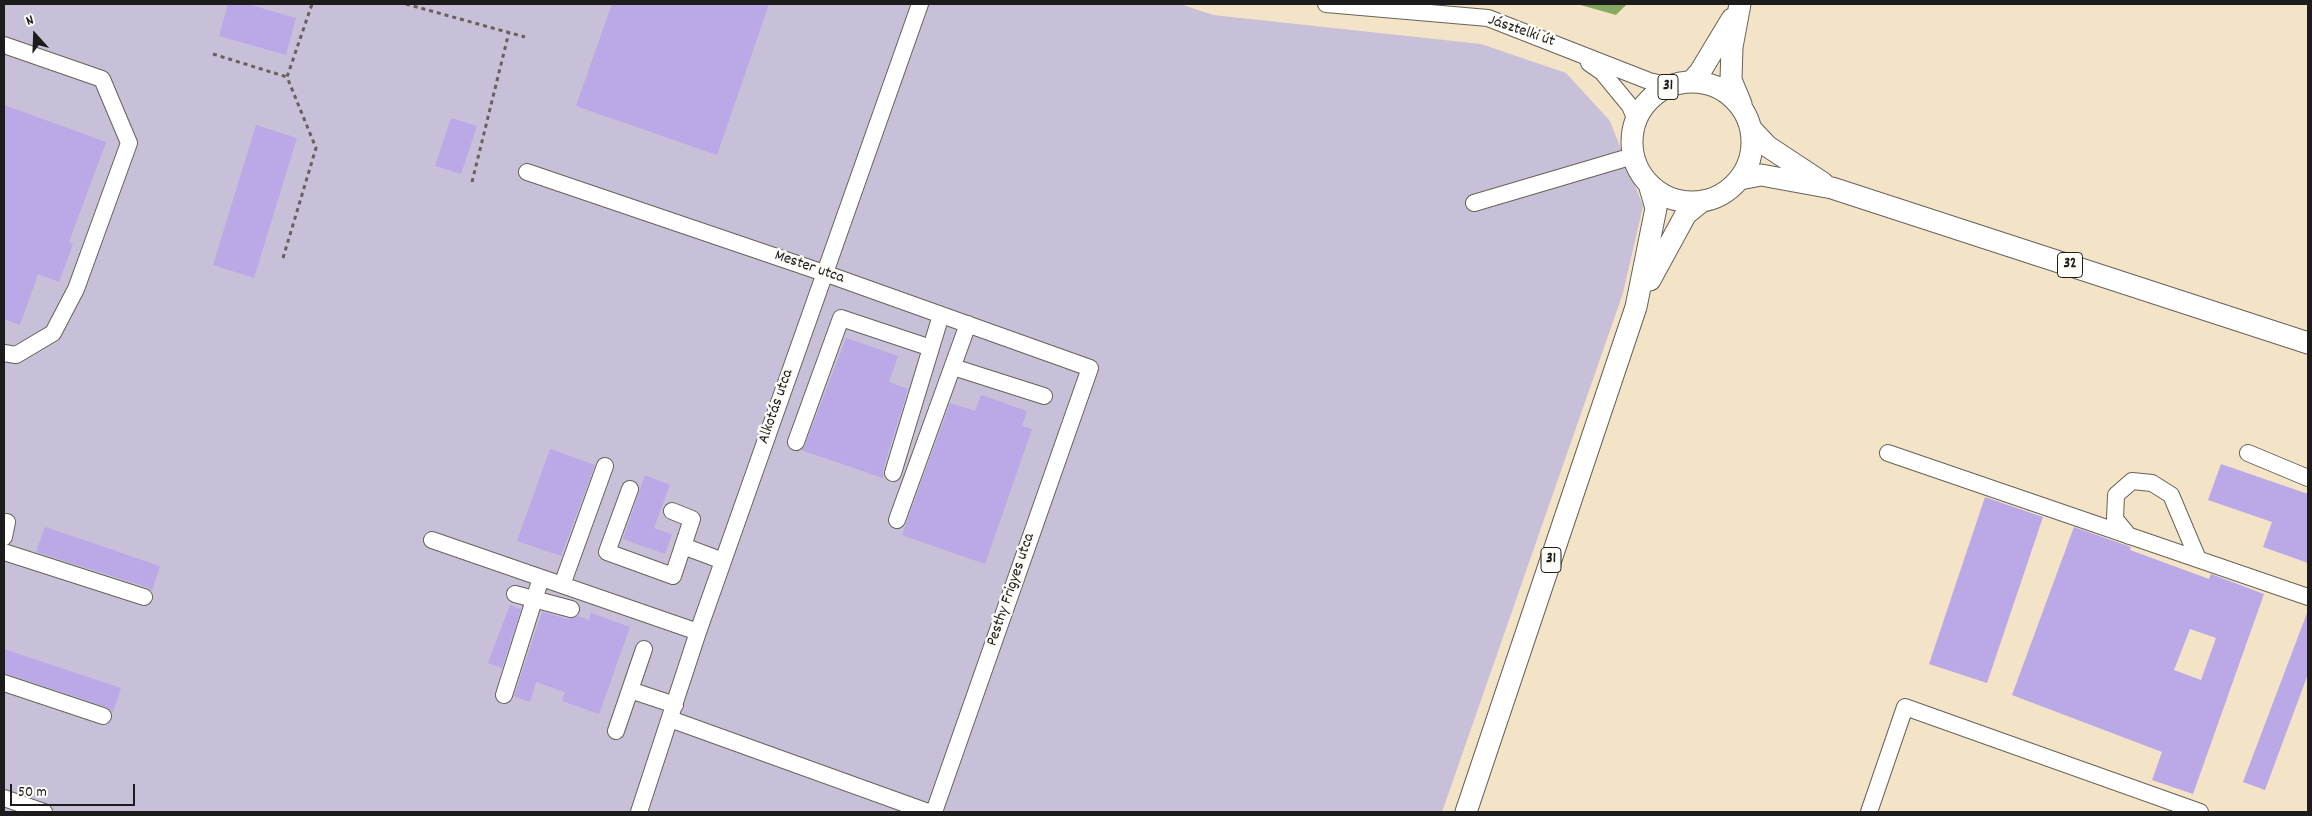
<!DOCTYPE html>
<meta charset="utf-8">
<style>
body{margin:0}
#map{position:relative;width:2312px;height:816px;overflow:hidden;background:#f3e3c7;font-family:Dekko,sans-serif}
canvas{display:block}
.frame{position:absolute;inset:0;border:5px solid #1c1c1c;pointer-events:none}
.north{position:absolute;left:10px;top:10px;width:50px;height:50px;-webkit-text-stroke:4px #fdfcf7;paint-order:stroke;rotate:340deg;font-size:14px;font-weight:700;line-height:20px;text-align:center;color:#1c1c1c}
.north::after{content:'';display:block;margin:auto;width:18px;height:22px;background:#1c1c1c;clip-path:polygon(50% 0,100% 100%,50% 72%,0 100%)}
.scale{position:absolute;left:10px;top:784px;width:125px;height:22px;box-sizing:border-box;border:2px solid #1c1c1c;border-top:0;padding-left:6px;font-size:15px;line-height:18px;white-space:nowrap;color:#1c1c1c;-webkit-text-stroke:4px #fdfcf7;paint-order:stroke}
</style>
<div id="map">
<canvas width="2312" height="816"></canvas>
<div class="frame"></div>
<div class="north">N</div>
<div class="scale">50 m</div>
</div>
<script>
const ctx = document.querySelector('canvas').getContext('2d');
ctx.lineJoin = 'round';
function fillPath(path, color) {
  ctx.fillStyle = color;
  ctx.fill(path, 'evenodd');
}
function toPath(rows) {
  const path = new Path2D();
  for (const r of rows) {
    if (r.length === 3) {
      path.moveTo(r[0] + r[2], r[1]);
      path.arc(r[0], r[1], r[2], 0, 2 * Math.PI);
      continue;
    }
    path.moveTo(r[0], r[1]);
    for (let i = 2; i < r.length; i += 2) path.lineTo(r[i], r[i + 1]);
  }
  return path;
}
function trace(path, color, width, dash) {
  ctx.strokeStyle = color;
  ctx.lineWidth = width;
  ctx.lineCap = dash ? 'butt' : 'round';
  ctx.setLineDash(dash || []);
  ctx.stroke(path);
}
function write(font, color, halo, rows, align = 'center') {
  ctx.font = font + ' Dekko,sans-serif';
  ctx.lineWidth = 5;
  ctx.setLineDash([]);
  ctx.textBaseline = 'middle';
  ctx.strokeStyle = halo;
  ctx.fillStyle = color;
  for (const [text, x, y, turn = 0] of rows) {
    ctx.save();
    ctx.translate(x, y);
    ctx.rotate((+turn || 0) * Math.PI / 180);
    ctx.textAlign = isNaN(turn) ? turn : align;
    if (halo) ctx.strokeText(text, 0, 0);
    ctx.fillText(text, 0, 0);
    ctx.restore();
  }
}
fillPath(toPath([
 [4,4,1180,4,1213,15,1481,44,1566,73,1610,121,1643,206,1623,293,1442,812,4,812]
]), '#c8bfd8');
fillPath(toPath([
 [1577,4,1627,4,1616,15]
]), '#86ab60');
fillPath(toPath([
 [228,4,247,4,296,18,286,55,219,36],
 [612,4,769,4,717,155,576,106],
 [4,105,106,142,69,242,73,244,59,282,38,274,20,325,4,319],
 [451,118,477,126,461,174,435,166],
 [256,125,297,138,254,278,213,265],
 [846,338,898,356,889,382,908,389,883,470,883,478,801,450,805,445],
 [981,395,1027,411,1022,426,1032,429,985,564,902,535,950,403,975,411],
 [550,449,595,465,561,556,517,541],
 [2221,464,2308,494,2308,563,2263,547,2272,522,2208,500],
 [645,475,670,485,654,528,672,534,665,554,623,539],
 [1985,497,2043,517,1987,683,1929,664],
 [45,527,160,566,152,591,147,587,36,552],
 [2074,527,2131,547,2130,550,2209,579,2211,574,2264,594,2193,794,2152,780,2162,752,2012,695],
 [2190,629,2216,638,2201,680,2174,670],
 [510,605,521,609,502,668,488,663],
 [542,612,568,619,578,616,589,620,591,613,630,627,599,714,562,701,565,692,536,682,530,702,514,696],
 [2307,613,2308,674,2265,790,2243,782],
 [4,649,121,688,113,712,106,707,4,673]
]), '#bba8e6');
const minor = toPath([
 [1326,4,1488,18,1649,81,1670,86],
 [4,45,102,79,129,143,76,289,53,333,16,355,4,353],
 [1589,63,1602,72,1630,106,1636,120],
 [527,172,824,273,1090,368,934,812],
 [1474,203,1633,156],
 [953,367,1044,396],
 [796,442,841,318,931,348],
 [1888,453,2308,597],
 [2248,453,2308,478],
 [893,473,941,315],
 [630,489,607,552,673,576,683,546,723,561],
 [672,511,692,519,683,546],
 [897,520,968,324],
 [2129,536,2115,519,2116,495,2132,481,2152,483,2171,495,2198,559],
 [4,537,7,522],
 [432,540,698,632],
 [4,552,144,597],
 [562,585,605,466],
 [515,594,571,609],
 [4,683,103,716],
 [630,690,675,705],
 [504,695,541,578],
 [670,719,928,812],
 [616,731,644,649],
 [4,798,44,812],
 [639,812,698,632,920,4],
 [1869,812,1905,707,2200,812]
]);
const major = toPath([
 [1740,4,1732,47,1731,80,1741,104],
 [1691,82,1700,72,1732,19],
 [1692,142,60],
 [1751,129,1767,146,1823,183],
 [1740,179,1761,175,1832,188,2308,343],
 [1650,280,1686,214,1702,201],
 [1466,812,1636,307,1656,208,1649,184]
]);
trace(minor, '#676258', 18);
trace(major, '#676258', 23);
trace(toPath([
 [406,4,525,37],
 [213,54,287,77],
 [472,182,509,32],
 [283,258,316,148,287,77,312,4]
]), '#676258', 3, [4, 4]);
trace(minor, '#fff', 16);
trace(major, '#fff', 21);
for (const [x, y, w] of [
 [1668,87,20],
 [2070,265,25],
 [1551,560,20]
]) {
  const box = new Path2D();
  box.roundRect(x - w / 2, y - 12.5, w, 25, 4);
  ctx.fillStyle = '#fdfcf7';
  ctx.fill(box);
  trace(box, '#1c1c1c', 1);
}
write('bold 15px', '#1c1c1c', null, [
 ["31",1668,87],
 ["32",2070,265],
 ["31",1551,560]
]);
write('16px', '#1c1c1c', '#fdfcf7', [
 ["Jásztelki út",1521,32,19],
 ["Mester utca",809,268,19],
 ["Alkotás utca",777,407,-71],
 ["Pesthy Frigyes utca",1012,590,-71]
]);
</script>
